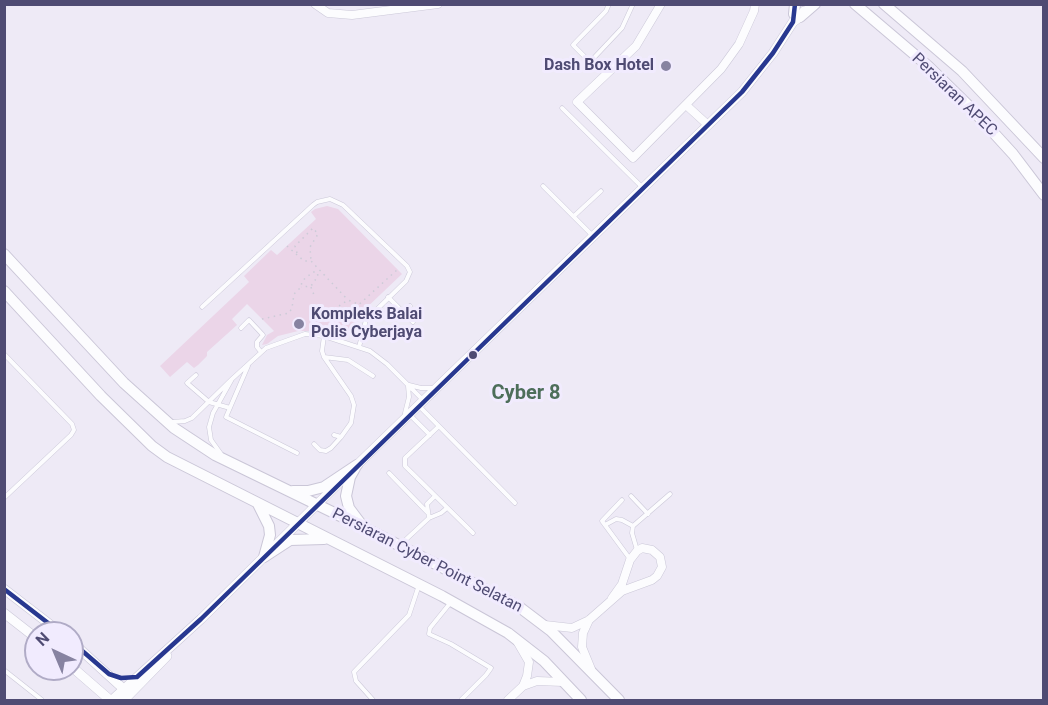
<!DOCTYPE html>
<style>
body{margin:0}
#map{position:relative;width:1048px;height:705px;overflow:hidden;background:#eeeaf6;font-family:Roboto,sans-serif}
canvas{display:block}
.frame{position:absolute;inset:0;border:6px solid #4f4b73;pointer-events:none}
.north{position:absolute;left:24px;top:621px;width:60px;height:60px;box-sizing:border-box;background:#f1ebfe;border:2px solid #b0abc6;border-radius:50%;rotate:316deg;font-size:16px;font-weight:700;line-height:24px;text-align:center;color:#4f4b73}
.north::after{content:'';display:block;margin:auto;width:21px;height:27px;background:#8783a1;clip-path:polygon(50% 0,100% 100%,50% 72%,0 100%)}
</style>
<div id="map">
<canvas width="1048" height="705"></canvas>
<div class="frame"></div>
<div class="north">N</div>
</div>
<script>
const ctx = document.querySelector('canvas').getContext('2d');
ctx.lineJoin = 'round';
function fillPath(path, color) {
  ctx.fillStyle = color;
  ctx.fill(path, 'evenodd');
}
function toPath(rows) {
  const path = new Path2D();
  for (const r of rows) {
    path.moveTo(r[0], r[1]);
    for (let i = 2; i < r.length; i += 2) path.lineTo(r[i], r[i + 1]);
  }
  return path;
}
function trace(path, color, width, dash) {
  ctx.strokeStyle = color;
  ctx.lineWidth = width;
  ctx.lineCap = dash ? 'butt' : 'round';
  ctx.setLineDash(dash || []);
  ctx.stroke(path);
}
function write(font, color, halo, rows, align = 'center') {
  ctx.font = font + ' Roboto,sans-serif';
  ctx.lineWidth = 6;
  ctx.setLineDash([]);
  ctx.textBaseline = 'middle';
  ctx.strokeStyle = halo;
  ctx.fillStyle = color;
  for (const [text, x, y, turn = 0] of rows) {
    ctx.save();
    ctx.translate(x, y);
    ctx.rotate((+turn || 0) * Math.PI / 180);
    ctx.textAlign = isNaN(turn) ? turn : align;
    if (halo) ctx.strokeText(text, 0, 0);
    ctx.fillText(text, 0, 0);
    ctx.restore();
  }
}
fillPath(toPath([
 [327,206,338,209,402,274,361,313,354,330,347,336,312,331,298,331,278,336,267,344,262,345,267,335,274,331,247,304,232,319,237,325,207,352,207,356,198,365,194,368,187,362,170,377,160,366,249,282,244,276,271,250,277,255,316,219,311,212,315,209]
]), '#ebd5e8');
const service = toPath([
 [609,4,606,11,573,45,590,62,622,28,633,4],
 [562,108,643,188],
 [543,186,593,236],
 [574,216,601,191],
 [388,297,413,322],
 [202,307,313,205,317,202,330,199,343,205,407,266,410,272,406,281,366,320,359,347],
 [403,313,410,306],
 [241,328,249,320,263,335,257,342,257,347,261,352],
 [324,336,322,351,324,357,351,396,354,405,351,423,341,437],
 [4,354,72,424,74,430,71,435,4,498],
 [324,357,348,360,373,376],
 [248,366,226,417,297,453],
 [196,375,187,383,209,402,230,408],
 [232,379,266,348,305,334,324,336,370,351,387,364,423,400],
 [409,385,421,388,433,388],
 [419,406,515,503],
 [405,413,409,397,408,386],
 [409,414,430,435],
 [172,422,185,421,192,418,232,379,213,413,209,427,211,440,221,454],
 [438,427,405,458,405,466,473,533],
 [314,444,320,450,326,451,331,448,341,437,334,435],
 [389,473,427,512],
 [631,496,648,514],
 [622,500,602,521,630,559],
 [429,518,427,504,435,496],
 [605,525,616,519,622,520,633,526],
 [400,545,429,518,441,513,447,508],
 [637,550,632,533,633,526,670,494],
 [451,602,430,628,429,634,451,644,491,668,486,675,461,700],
 [4,670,42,700],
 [373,700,356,681,354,672,409,615,419,585]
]);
const minor = toPath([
 [315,4,328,13,352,15,438,4],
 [661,4,636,46,577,102,633,158,721,69,739,44,754,11,755,4],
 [686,105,708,125],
 [589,620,583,633,582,647,591,669],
 [545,625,572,628,589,620,622,591,652,580,657,576,662,567,660,557,652,550,642,548,637,551,630,560,622,584,612,598],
 [523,686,537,681,563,682],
 [508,700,523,686,527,676,529,662,518,643]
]);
const tertiary = toPath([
 [4,589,61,633],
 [4,613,36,638],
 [72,642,128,693],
 [72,667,110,700],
 [112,700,201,619,357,465,708,125,742,92,773,53,793,22,800,17,804,11],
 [124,700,167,656]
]);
const secondary = toPath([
 [855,4,928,66,970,107,1013,154,1044,195],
 [884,4,962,71,1044,158],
 [794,14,795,4],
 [800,17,815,4],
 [4,254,124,383,174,428,215,455,361,526,518,606,551,631,619,700],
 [4,291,101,396,152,446,167,457,442,596,508,633,544,661,581,700],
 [355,468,350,477,346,496,349,508,361,524],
 [293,491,308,491,324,487,357,465],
 [258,504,269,526,270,535,264,557],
 [264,557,290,540,324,539]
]);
trace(service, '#cbc8d8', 5);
trace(minor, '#cbc8d8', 9);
trace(tertiary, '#cbc8d8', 10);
trace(secondary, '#cac6d7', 12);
trace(toPath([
 [287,246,304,261,311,261,348,300],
 [297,253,295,246,313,228,318,234,310,247,311,261],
 [311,287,314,295],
 [339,306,348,300,358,304],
 [262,319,289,313,292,308,294,294,301,287,302,281,313,272,317,272,318,276,311,286,301,287],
 [347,336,349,320,354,309,398,269]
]), '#cccbd7', 1.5, [1.5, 4.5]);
trace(service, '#fcfcfe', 4);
trace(minor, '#fcfcfe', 8);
trace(tertiary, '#fcfcfe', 9);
trace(secondary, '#fcfcfe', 10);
trace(toPath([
 [4,589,61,633],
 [72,642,109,674,121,678,137,677,201,619,742,92,773,53,793,22,795,4]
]), '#283890', 4.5);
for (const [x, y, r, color] of [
 [666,66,6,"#8783a1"],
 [299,324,6,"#8783a1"],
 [473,355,5,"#4f4b73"]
]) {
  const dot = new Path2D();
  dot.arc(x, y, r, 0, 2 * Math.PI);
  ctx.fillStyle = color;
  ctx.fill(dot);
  trace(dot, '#f1ebfe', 2);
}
write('bold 16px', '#4f4b73', '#f1ebfe', [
 ["Dash Box Hotel",654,66],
 ["Kompleks Balai",311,315,"left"],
 ["Polis Cyberjaya",311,333,"left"]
], 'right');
write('16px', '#4f4b73', '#f1ebfe', [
 ["Persiaran APEC",954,95,44],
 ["Persiaran Cyber Point Selatan",427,561,27]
]);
write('bold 20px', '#4d6e5a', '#f1ebfe', [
 ["Cyber 8",526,394]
]);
</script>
